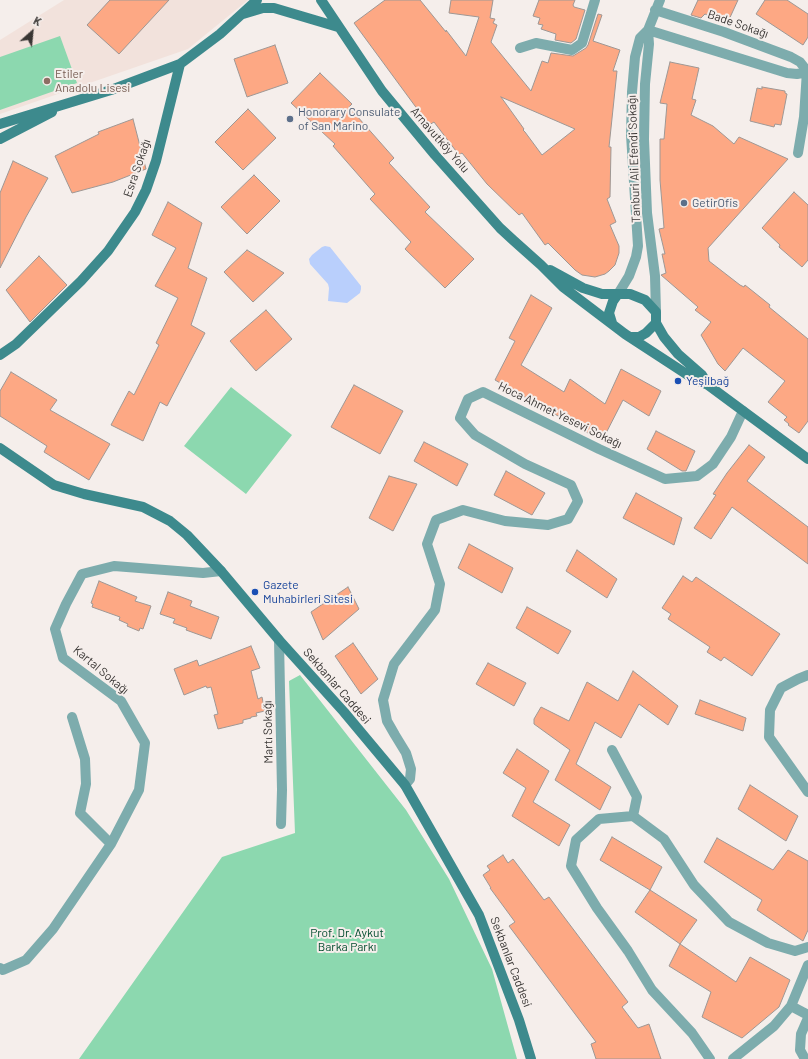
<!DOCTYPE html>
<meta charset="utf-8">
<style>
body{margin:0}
#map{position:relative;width:808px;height:1059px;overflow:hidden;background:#f5eeeb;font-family:Barlow,sans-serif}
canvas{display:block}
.north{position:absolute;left:12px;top:12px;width:40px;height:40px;-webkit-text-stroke:3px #f5eeeb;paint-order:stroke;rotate:27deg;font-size:11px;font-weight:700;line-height:16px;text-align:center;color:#393634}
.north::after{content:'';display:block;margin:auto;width:14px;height:18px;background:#393634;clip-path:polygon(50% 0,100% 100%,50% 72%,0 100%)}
</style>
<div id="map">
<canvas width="808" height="1059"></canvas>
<div class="north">K</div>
</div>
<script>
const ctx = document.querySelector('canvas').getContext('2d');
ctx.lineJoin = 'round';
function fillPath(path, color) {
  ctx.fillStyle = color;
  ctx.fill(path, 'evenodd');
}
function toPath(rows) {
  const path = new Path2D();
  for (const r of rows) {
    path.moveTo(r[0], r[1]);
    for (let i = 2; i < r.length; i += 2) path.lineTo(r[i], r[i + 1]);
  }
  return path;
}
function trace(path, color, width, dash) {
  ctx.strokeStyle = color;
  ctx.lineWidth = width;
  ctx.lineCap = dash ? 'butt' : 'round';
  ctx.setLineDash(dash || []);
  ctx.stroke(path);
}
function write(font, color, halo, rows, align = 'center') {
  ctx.font = font + ' Barlow,sans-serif';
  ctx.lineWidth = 4;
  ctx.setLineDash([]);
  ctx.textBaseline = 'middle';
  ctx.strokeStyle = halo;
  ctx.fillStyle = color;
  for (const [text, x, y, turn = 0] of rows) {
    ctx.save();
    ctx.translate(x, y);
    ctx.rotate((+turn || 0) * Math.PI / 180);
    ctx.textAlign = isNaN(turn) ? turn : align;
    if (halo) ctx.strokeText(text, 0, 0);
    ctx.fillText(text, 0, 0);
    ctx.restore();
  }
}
fillPath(toPath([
 [64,0,248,0,188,49,0,114,0,40]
]), '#f2e2dc');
fillPath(toPath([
 [60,36,77,83,0,110,0,57],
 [231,387,292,435,246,494,184,446],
 [300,675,406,810,449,879,492,969,517,1059,79,1059,222,857,295,833,289,681]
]), '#8cd8af');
fillPath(toPath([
 [325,246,330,247,361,286,361,289,360,293,347,303,328,301,329,288,328,284,310,264,309,259,312,255,322,247]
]), '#b9cffc');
const building = toPath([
 [110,0,169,0,119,54,87,25,110,0],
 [385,0,420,0,446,32,446,30,466,56,479,17,449,13,451,0,493,0,490,18,495,19,493,23,497,25,491,42,531,91,542,61,548,63,551,53,573,56,586,48,588,45,598,14,602,15,593,41,620,50,613,71,617,71,609,147,611,147,610,197,607,199,616,222,610,225,619,246,619,253,615,265,609,271,605,274,595,277,582,275,575,270,548,243,545,245,522,213,519,215,487,184,462,153,459,155,434,122,429,125,354,23,385,0],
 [501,97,575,129,542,155,525,132,523,130,524,129,501,97],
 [539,0,575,0,573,5,574,7,585,10,576,39,571,43,555,40,556,34,541,29,543,25,538,24,540,18,533,16,539,0],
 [698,0,738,0,727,24,705,14,701,18,691,15,698,0],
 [765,0,787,0,808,14,808,37,803,45,756,14,765,0],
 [275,45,288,83,247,97,234,59,275,45],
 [670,62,699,68,692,99,696,100,691,115,713,126,734,144,739,137,788,159,708,248,709,261,740,285,744,287,745,285,770,305,769,307,808,339,808,421,799,433,788,425,789,424,784,420,787,417,768,402,785,381,743,348,725,371,718,364,701,335,711,322,695,310,698,307,661,275,666,273,662,254,665,254,659,229,664,228,660,180,660,139,664,139,667,104,660,103,670,62],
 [320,73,352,104,349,107,394,158,389,163,430,207,425,212,474,259,445,288,405,249,411,242,370,199,375,194,333,146,335,144,291,103,320,73],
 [762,87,785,91,785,93,787,94,781,125,775,124,774,127,750,121,757,88,762,89,762,87],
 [248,109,276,138,243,170,215,142,248,109],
 [133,119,146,169,113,182,72,193,55,156,99,134,98,132,133,119],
 [13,161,48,178,26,217,0,268,0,193,13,161],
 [254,175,280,201,247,234,221,207,254,175],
 [794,192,808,205,808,260,802,267,779,247,780,245,762,228,794,192],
 [168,202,202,223,188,268,207,278,191,325,205,333,167,406,160,402,143,441,111,425,129,391,134,395,159,345,156,343,178,298,155,286,176,248,152,235,168,202],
 [247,250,284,273,253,302,224,272,247,250],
 [39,256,67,285,30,322,6,290,39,256],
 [531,295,552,308,521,365,564,392,570,379,605,404,621,369,661,391,649,416,623,400,602,441,495,380,515,341,509,338,531,295],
 [266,310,292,339,256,371,230,341,266,310],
 [11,372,57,400,50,410,110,444,89,480,44,452,47,446,0,416,0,391,11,372],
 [354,385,403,411,380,454,331,427,354,385],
 [656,431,695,451,686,471,682,471,647,449,656,431],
 [424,442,468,464,457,486,414,461,424,442],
 [749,445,765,457,747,481,808,527,808,564,732,507,711,539,694,528,716,495,713,494,727,473,749,445],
 [506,471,545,493,532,515,494,495,506,471],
 [389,476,417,484,393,531,369,518,389,476],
 [636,493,682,518,674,545,623,518,636,493],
 [469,544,513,568,502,593,458,568,469,544],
 [577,550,617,579,607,598,566,571,577,550],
 [683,576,692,582,696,577,780,634,752,676,724,657,721,661,707,652,710,647,668,619,671,614,662,608,683,576],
 [99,581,137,597,135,601,151,606,143,629,140,628,139,631,127,626,128,624,119,620,120,617,92,607,93,604,91,603,99,581],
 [348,587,359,609,323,640,311,612,348,587],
 [168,592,192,601,190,606,219,617,211,639,186,630,187,628,173,623,175,619,160,614,168,592],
 [527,607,571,631,558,654,516,628,527,607],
 [353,643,378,679,361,694,335,656,353,643],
 [251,646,260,668,251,671,258,699,262,697,265,711,256,713,257,716,251,717,251,718,243,720,243,723,218,729,214,715,218,714,211,687,207,688,206,686,184,695,174,669,197,660,199,666,251,646],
 [488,663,526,683,514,706,476,684,488,663],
 [633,671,678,706,668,725,639,704,621,738,595,722,576,764,611,787,600,810,555,780,570,750,534,724,534,719,541,707,569,721,587,682,618,701,633,671],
 [700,700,746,718,743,731,695,714,700,700],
 [517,749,549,771,533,802,570,825,559,846,512,816,526,788,503,773,517,749],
 [750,785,798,816,786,841,738,809,750,785],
 [612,837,662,867,650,890,600,860,612,837],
 [717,838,773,870,788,850,808,861,808,930,803,941,757,910,762,900,704,862,717,838],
 [503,855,508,863,513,859,544,900,549,897,628,1002,622,1007,638,1028,649,1024,661,1059,596,1059,591,1044,596,1042,509,926,515,922,490,888,491,888,483,875,490,870,487,866,503,855],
 [650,890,697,920,680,944,635,912,650,890],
 [680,944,736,982,750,957,790,980,779,1007,742,1038,702,1017,711,992,669,966,680,944]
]);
fillPath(building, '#fda884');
trace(building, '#9e9794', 1);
trace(toPath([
 [655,10,724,32,791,57,800,62,807,71],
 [648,30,649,44,645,84,644,139,647,213,655,276,656,312],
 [648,30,787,73,797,74,808,72],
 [520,48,536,43,572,50,582,43,595,0],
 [798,153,804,117,807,71,808,70],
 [618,294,629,276,636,257,638,246,631,135,632,92,635,57,640,38,648,30,660,0],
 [279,640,282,790,281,824],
 [808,675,798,679,781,688,770,710,769,737,808,792],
 [72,717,85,759,86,784,80,813,111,844],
 [612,750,637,797,633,816],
 [405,785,410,779,411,769,406,753,395,735,387,721,383,700,394,664,435,610,440,584,427,544,436,520,463,510,505,521,548,525,568,519,578,501,571,485,525,464,475,435,460,418,468,399,483,392,599,449,665,479,697,476,713,464,731,437,743,411],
 [0,968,3,970,26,960,53,929,111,844,139,790,145,743,121,701,63,658,55,629,66,604,82,574,114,566,203,573,221,571],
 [791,1006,808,1015],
 [710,1059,692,1033,652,990,628,951,597,908,571,866,576,840,599,819,633,816,664,839,694,885,729,922,768,943,795,951,808,947],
 [733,1059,774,1026,791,1006,808,965],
 [805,1059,800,1050,801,1034,808,1018]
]), '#7dacad', 10);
trace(toPath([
 [321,0,382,91,435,155,500,228,513,240,541,265,563,287,625,334,694,379,708,385,808,459],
 [243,14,263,8,274,8,338,27],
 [0,124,111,90,180,64,220,34,257,0],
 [0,139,52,112],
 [550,270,583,288,602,294,630,294,645,300,656,312,656,323,664,337,678,354,702,375,708,385],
 [612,323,609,313,613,301,618,294],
 [631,337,639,337,646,333,656,323],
 [0,355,16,344,81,281,108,251,135,212,146,190,156,161,180,64],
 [0,448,54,485,84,494,143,507,170,521,187,535,221,571,279,640,344,712,405,785,479,915,519,1020,531,1059]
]), '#3d8a8d', 10);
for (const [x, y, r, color] of [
 [47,81,4,"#8d6e63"],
 [290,119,4,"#5c6f8a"],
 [684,203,4,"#5c6f8a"],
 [678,381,4,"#1a4fb4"],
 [255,592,4,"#1a4fb4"]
]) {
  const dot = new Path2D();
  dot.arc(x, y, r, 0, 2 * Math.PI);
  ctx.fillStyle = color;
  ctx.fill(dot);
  trace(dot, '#f5eeeb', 1.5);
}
write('12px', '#393634', '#f5eeeb', [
 ["Bade Sokağı",738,24,19],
 ["Arnavutköy Yolu",440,140,49],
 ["Tanburi Ali Efendi Sokağı",634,159,-92],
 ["Esra Sokağı",137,168,-71],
 ["Hoca Ahmet Yesevi Sokağı",560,415,26],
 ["Kartal Sokağı",101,670,40],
 ["Sekbanlar Caddesi",337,686,49],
 ["Martı Sokağı",268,732,-91],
 ["Sekbanlar Caddesi",511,962,69]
]);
write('12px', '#785e54', '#f5eeeb', [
 ["Etiler",55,74],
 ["Anadolu Lisesi",55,88]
], 'left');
write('12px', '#4e5e75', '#f5eeeb', [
 ["Honorary Consulate",298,112],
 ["of San Marino",298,126],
 ["GetirOfis",692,203]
], 'left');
write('12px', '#164399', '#f5eeeb', [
 ["Yeşilbağ",686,381],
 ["Gazete",263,585],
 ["Muhabirleri Sitesi",263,599]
], 'left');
write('12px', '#004b2d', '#f5eeeb', [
 ["Prof. Dr. Aykut",347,933],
 ["Barka Parkı",347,947]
]);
</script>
